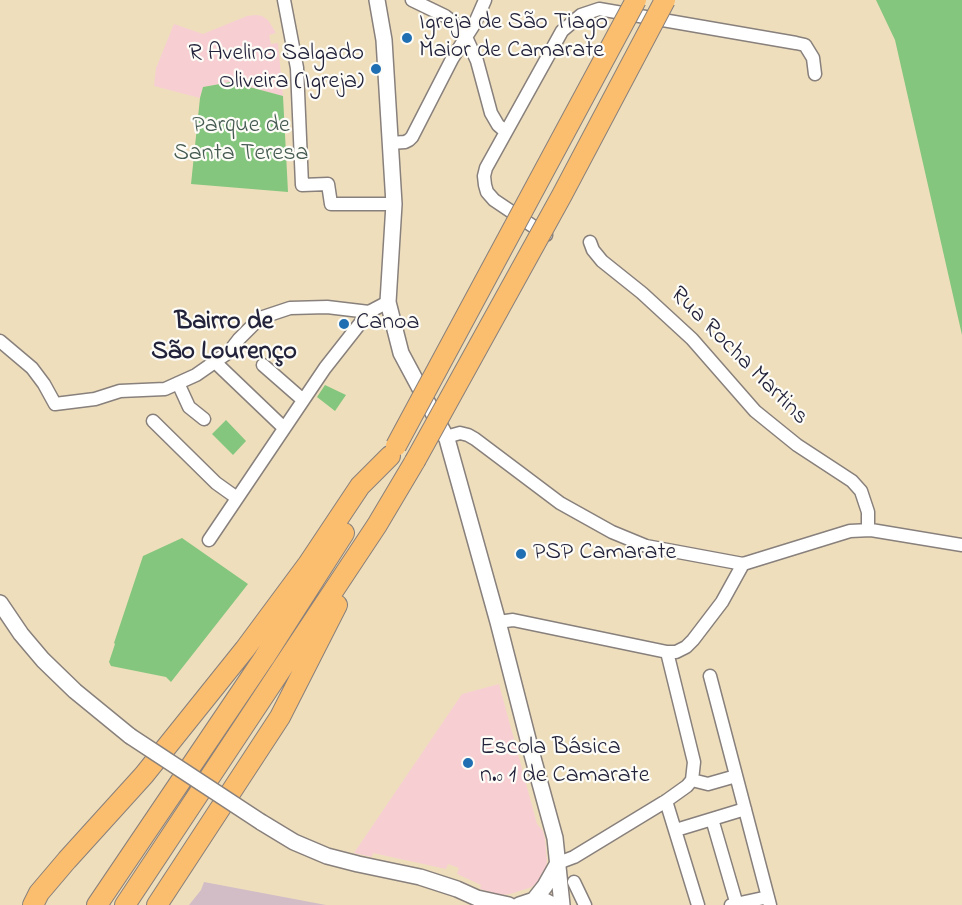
<!DOCTYPE html>
<meta charset="utf-8">
<style>
body{margin:0}
canvas{display:block;background:#eedebc}
</style>
<canvas width="962" height="905"></canvas>
<script>
const ctx = document.querySelector('canvas').getContext('2d');
ctx.lineJoin = 'round';
function fillPath(path, color) {
  ctx.fillStyle = color;
  ctx.fill(path, 'evenodd');
}
function toPath(rows) {
  const path = new Path2D();
  for (const r of rows) {
    path.moveTo(r[0], r[1]);
    for (let i = 2; i < r.length; i += 2) path.lineTo(r[i], r[i + 1]);
  }
  return path;
}
function trace(path, color, width, dash) {
  ctx.strokeStyle = color;
  ctx.lineWidth = width;
  ctx.lineCap = dash ? 'butt' : 'round';
  ctx.setLineDash(dash || []);
  ctx.stroke(path);
}
function write(font, color, halo, rows, align = 'center') {
  ctx.font = font + ' "Indie Flower",sans-serif';
  ctx.lineWidth = 4.5;
  ctx.setLineDash([]);
  ctx.textBaseline = 'middle';
  ctx.strokeStyle = halo;
  ctx.fillStyle = color;
  for (const [text, x, y, turn = 0] of rows) {
    ctx.save();
    ctx.translate(x, y);
    ctx.rotate((+turn || 0) * Math.PI / 180);
    ctx.textAlign = isNaN(turn) ? turn : align;
    if (halo) ctx.strokeText(text, 0, 0);
    ctx.fillText(text, 0, 0);
    ctx.restore();
  }
}
fillPath(toPath([
 [256,15,262,16,268,20,276,33,269,35,271,44,278,43,283,96,231,82,203,87,200,98,154,86,156,68,174,24,203,34,247,16],
 [499,684,537,824,543,831,545,839,547,861,545,872,541,879,532,887,510,894,501,895,480,889,481,885,457,874,459,868,448,864,446,869,373,853,372,857,354,853,462,694]
]), '#f7cfd3');
fillPath(toPath([
 [204,882,326,905,189,905,201,890]
]), '#d2bdc7');
fillPath(toPath([
 [876,0,962,0,962,335,895,40],
 [231,82,283,96,288,192,191,184,200,98,203,87],
 [325,385,346,395,335,411,317,397],
 [226,420,246,441,233,455,212,434],
 [182,538,248,584,171,682,166,677,111,666,109,662,115,644,114,643,143,556]
]), '#85c67e');
const minor = toPath([
 [284,0,297,68,302,185,328,184,331,204,394,204],
 [412,0,445,16,454,23,466,37,477,61,491,113,498,125,506,132],
 [390,143,405,142,409,140,412,137,452,59,475,23,485,0],
 [546,235,494,200,487,192,485,185,484,176,486,168,562,31,581,15,599,9,796,43,805,45,813,58,815,74],
 [590,242,593,250,602,261,642,293,692,339,755,411,797,445,852,481,861,491,868,512,868,530],
 [0,341,32,368,44,384,55,404,95,399,120,391,165,389,196,375,229,352,239,339,260,318,290,308,327,307,369,312],
 [215,362,284,428],
 [263,365,303,400],
 [178,383,189,407,204,419],
 [153,421,216,483,237,498],
 [447,439,453,435,460,433,468,435,475,439,560,503,612,532,646,546,743,564,850,531,871,530,962,545],
 [209,540,325,368,369,312,388,302],
 [498,622,513,620,667,652,676,652,686,647,693,640,722,602,743,564],
 [710,676,770,905],
 [692,780,708,784,736,776],
 [666,801,698,905],
 [712,819,737,905],
 [676,830,745,809],
 [558,863,574,857,666,801,687,786,692,780,694,762,667,652],
 [574,882,585,905],
 [731,905,768,897]
]);
const tertiary = toPath([
 [377,0,384,40,394,204,388,302,401,353,447,439,498,622,530,747,555,838,562,905],
 [0,603,21,634,43,660,75,691,130,736],
 [261,822,294,842,327,856,358,864,420,877,457,889,477,898,509,905],
 [534,900,545,886,558,863],
 [519,905,534,900,545,901,553,905]
]);
const trunk = toPath([
 [33,905,39,893,67,860,144,775,245,649,308,564,360,486,390,456],
 [97,905,264,658,344,533],
 [125,905,377,525,415,461],
 [157,905,280,717,337,605]
]);
trace(minor, '#88807c', 15);
trace(tertiary, '#88807c', 18);
trace(trunk, '#88807c', 22);
trace(minor, '#fff', 12);
trace(tertiary, '#fff', 15);
trace(trunk, '#fbbd6e', 20);
const tertiaryBridge = toPath([
 [130,736,261,822]
]);
const trunkBridge = toPath([
 [396,446,636,0],
 [415,461,562,195,665,0]
]);
trace(tertiaryBridge, '#88807c', 18, []);
trace(trunkBridge, '#88807c', 22, []);
trace(tertiaryBridge, '#fff', 15);
trace(trunkBridge, '#fbbd6e', 20);
for (const [x, y, r, color] of [
 [407,38,6,"#1f6fb2"],
 [376,69,6,"#1f6fb2"],
 [344,324,6,"#1f6fb2"],
 [521,554,6,"#1f6fb2"],
 [468,763,6,"#1f6fb2"]
]) {
  const dot = new Path2D();
  dot.arc(x, y, r, 0, 2 * Math.PI);
  ctx.fillStyle = color;
  ctx.fill(dot);
  trace(dot, '#fdfcf7', 2);
}
write('24px', '#22223b', '#fdfcf7', [
 ["Igreja de São Tiago",419,24],
 ["Maior de Camarate",419,52],
 ["R Avelino Salgado",364,55,"right"],
 ["Oliveira (Igreja)",364,83,"right"],
 ["Canoa",356,324],
 ["PSP Camarate",533,554],
 ["Escola Básica",480,749],
 ["n.º 1 de Camarate",480,777]
], 'left');
write('24px', '#455b52', '#fdfcf7', [
 ["Parque de",241,127],
 ["Santa Teresa",241,155]
]);
write('24px', '#22223b', '#fdfcf7', [
 ["Rua Rocha Martins",738,357,45]
]);
write('bold 26px', '#22223b', '#fdfcf7', [
 ["Bairro de",224,324],
 ["São Lourenço",224,354]
]);
</script>
